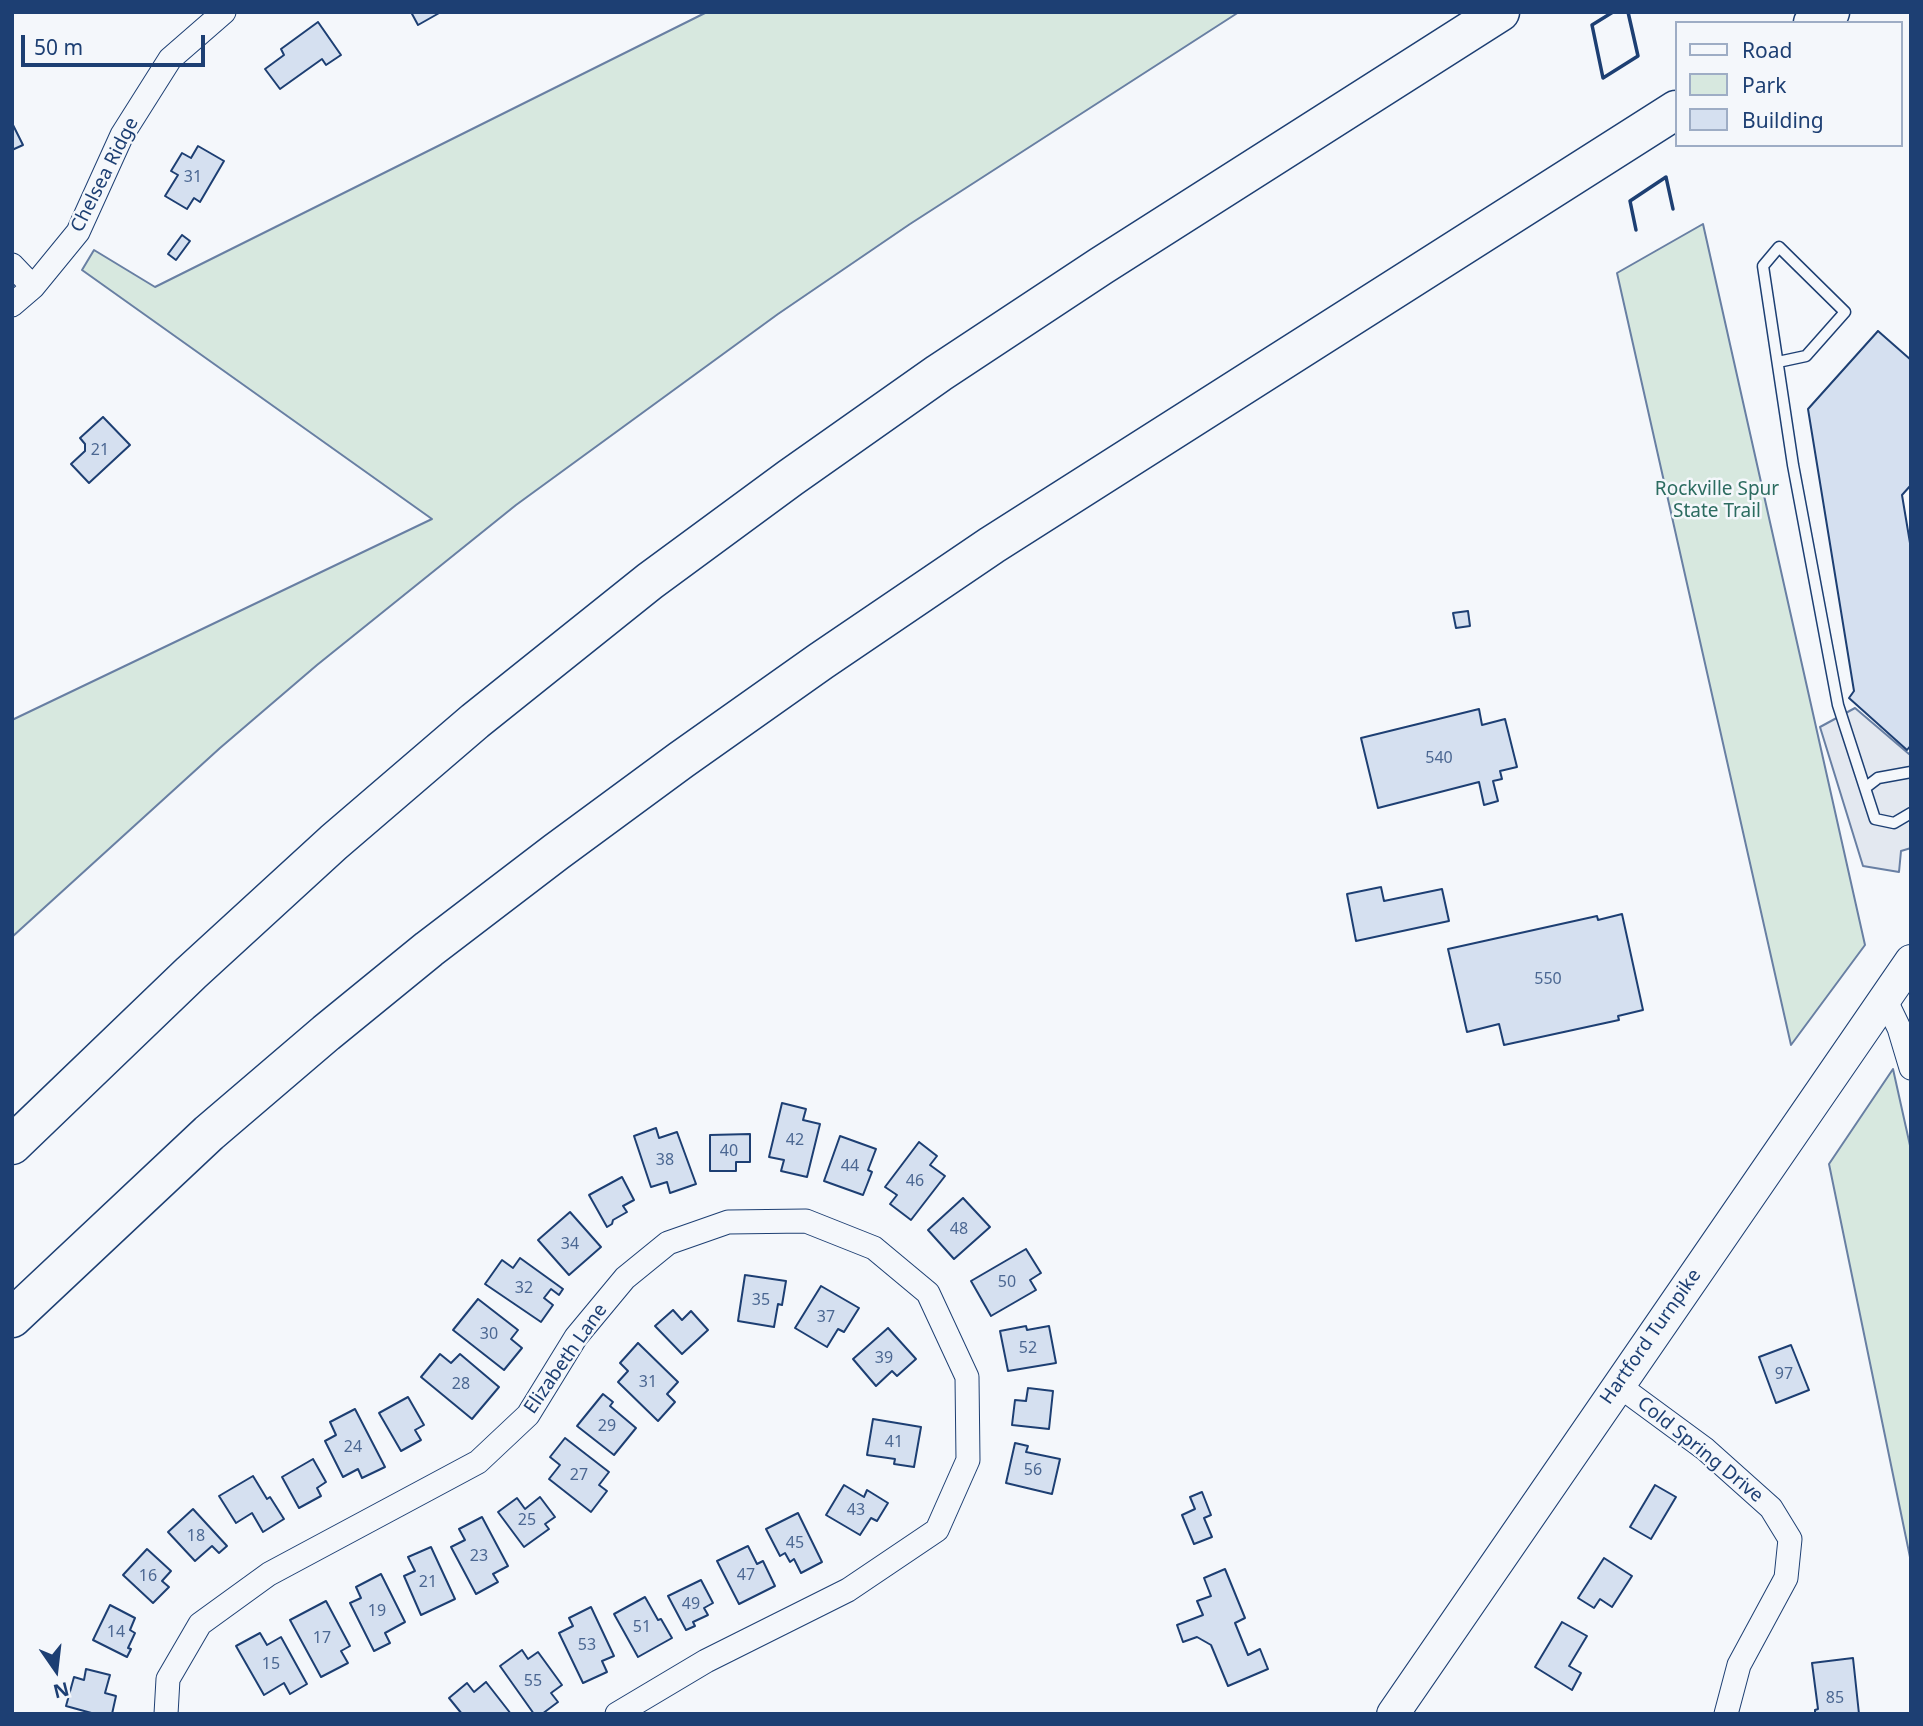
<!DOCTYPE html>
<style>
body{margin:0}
#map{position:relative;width:1923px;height:1726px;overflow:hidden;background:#f4f7fb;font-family:"Noto Sans",sans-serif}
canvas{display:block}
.frame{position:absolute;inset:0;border:14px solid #1d3f73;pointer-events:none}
.legend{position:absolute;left:1675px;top:21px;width:228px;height:126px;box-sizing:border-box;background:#f4f7fb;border:2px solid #9eadc5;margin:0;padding:9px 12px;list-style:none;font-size:21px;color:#1d3f73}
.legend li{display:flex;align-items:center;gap:14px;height:35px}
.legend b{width:35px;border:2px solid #9eadc5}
.north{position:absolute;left:21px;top:1635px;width:70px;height:70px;-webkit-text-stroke:5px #f4f7fb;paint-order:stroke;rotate:166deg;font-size:19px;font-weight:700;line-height:28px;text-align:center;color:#1d3f73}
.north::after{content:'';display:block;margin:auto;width:24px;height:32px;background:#1d3f73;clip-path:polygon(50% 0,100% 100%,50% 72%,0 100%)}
.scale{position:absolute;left:21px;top:35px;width:184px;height:32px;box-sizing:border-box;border:4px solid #1d3f73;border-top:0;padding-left:9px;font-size:21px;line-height:24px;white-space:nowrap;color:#1d3f73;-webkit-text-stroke:5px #f4f7fb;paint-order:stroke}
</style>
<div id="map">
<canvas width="1923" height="1726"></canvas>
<div class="frame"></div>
<ul class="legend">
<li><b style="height:9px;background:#f4f7fb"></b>Road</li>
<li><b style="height:19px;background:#d7e8df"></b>Park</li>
<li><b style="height:19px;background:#d5e0f0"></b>Building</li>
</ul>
<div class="north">N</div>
<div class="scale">50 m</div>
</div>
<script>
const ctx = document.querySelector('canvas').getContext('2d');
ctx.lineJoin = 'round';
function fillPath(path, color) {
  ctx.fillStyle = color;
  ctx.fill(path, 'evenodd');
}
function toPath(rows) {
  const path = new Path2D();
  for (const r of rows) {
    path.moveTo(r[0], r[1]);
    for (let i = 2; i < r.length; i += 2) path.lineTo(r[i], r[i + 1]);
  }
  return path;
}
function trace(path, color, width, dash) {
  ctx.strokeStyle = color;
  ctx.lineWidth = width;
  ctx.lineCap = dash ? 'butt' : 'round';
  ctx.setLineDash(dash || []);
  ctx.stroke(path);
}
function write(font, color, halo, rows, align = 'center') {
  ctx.font = font + ' "Noto Sans",sans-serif';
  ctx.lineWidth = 5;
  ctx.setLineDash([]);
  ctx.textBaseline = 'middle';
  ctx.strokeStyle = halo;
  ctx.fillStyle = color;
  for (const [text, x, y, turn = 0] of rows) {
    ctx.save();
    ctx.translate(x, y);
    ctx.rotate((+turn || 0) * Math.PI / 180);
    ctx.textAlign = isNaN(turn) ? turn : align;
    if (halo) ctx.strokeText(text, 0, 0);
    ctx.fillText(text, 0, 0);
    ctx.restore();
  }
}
const green = toPath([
 [707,12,1239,12,910,224,778,314,516,505,317,665,220,748,12,937,12,720,432,519,82,270,94,250,155,287,707,12],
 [1703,224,1865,945,1791,1045,1617,273,1703,224],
 [1893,1069,1911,1150,1911,1562,1829,1164,1893,1069]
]);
fillPath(green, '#d7e8df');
trace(green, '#687fa3', 2);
const parking = toPath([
 [1855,708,1909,754,1911,752,1911,848,1901,851,1899,872,1863,866,1820,727,1855,708]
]);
fillPath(parking, '#e3e8f0');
trace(parking, '#687fa3', 2);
const building = toPath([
 [411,12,441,12,418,25,411,12],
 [318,22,341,55,326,65,322,59,280,89,265,69,284,55,281,49,318,22],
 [12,123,23,145,12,150,12,123],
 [198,146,224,161,200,202,194,198,187,209,165,196,178,175,171,171,182,153,191,158,198,146],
 [182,235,190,241,176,260,168,254,182,235],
 [1878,331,1911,360,1911,485,1902,495,1911,549,1911,745,1907,750,1849,698,1854,691,1808,409,1878,331],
 [103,417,130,445,89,483,71,464,85,451,85,444,80,438,103,417],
 [1468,611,1470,626,1456,628,1453,613,1468,611],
 [1479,709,1482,725,1505,719,1517,767,1500,771,1502,779,1493,781,1498,801,1484,805,1479,782,1378,808,1361,738,1479,709],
 [1381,887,1384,901,1442,889,1449,921,1356,941,1347,894,1381,887],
 [1622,914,1643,1010,1618,1016,1619,1020,1504,1045,1499,1024,1467,1032,1448,949,1597,916,1598,920,1622,914],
 [782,1103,806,1109,803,1120,820,1124,807,1177,781,1171,784,1160,769,1157,782,1103],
 [656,1128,659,1138,677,1132,696,1184,670,1193,667,1182,651,1187,634,1136,656,1128],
 [750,1134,750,1162,736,1162,736,1171,710,1171,710,1135,750,1134],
 [840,1136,876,1149,868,1170,872,1172,863,1195,824,1181,840,1136],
 [919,1142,937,1156,930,1165,945,1176,911,1220,890,1204,897,1195,885,1187,919,1142],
 [622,1177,634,1200,623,1206,627,1212,613,1220,612,1224,607,1227,589,1195,622,1177],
 [963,1198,990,1227,954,1259,928,1230,963,1198],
 [570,1212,601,1247,569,1275,538,1240,570,1212],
 [1026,1249,1041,1273,1030,1280,1036,1290,991,1316,971,1281,1026,1249],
 [520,1258,563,1289,559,1295,551,1289,544,1298,553,1305,541,1322,485,1284,502,1260,513,1268,520,1258],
 [745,1275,786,1281,782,1305,778,1304,774,1327,738,1321,745,1275],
 [821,1286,859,1308,844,1332,838,1329,827,1347,795,1328,821,1286],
 [478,1299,518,1330,511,1339,522,1348,504,1370,453,1330,478,1299],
 [673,1310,682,1320,691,1311,708,1330,682,1354,655,1326,673,1310],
 [1026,1326,1027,1330,1049,1326,1056,1363,1008,1371,1000,1331,1026,1326],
 [888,1328,916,1359,897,1376,892,1371,876,1386,853,1359,888,1328],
 [638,1343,678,1382,667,1394,675,1402,658,1421,618,1382,628,1371,620,1363,638,1343],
 [1791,1345,1809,1390,1776,1403,1759,1357,1791,1345],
 [440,1354,451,1363,460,1354,499,1387,472,1419,421,1377,440,1354],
 [1028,1388,1053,1391,1049,1429,1012,1425,1015,1400,1026,1401,1028,1388],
 [603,1394,613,1402,610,1406,636,1428,614,1455,577,1426,603,1394],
 [408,1397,424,1425,415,1430,421,1440,401,1451,379,1413,408,1397],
 [355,1409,385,1467,362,1478,358,1469,343,1477,325,1441,336,1435,330,1422,355,1409],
 [873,1419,921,1427,914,1467,894,1464,895,1459,867,1455,873,1419],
 [565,1438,609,1472,599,1485,607,1491,591,1512,549,1479,560,1465,550,1457,565,1438],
 [1015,1443,1028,1446,1026,1452,1060,1459,1052,1494,1006,1483,1015,1443],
 [313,1459,326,1482,317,1488,321,1496,299,1508,282,1477,313,1459],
 [253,1476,267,1499,270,1497,284,1519,263,1532,252,1513,236,1523,219,1496,253,1476],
 [844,1485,864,1497,867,1490,888,1503,877,1521,871,1518,860,1535,826,1515,844,1485],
 [1655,1485,1676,1497,1651,1539,1630,1527,1655,1485],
 [1202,1492,1211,1515,1204,1518,1212,1537,1194,1544,1182,1515,1195,1509,1190,1497,1202,1492],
 [540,1497,555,1517,545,1524,549,1529,524,1547,498,1512,517,1498,525,1509,540,1497],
 [193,1509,227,1546,219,1553,212,1546,195,1561,168,1532,193,1509],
 [798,1513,822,1562,801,1573,794,1559,790,1562,785,1553,780,1556,766,1529,798,1513],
 [482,1517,508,1566,493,1574,498,1582,476,1594,451,1547,465,1540,459,1529,482,1517],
 [748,1546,757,1564,763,1561,775,1586,739,1604,717,1561,748,1546],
 [431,1547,455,1599,421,1615,404,1576,415,1571,408,1557,431,1547],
 [147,1549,171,1571,162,1581,169,1587,153,1603,123,1575,147,1549],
 [1604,1558,1632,1576,1612,1607,1600,1599,1594,1608,1578,1598,1604,1558],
 [1225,1569,1245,1618,1235,1623,1248,1655,1260,1649,1268,1669,1228,1686,1211,1645,1197,1637,1183,1642,1177,1625,1203,1615,1197,1601,1211,1596,1204,1578,1225,1569],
 [381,1574,405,1622,385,1633,390,1643,374,1651,350,1603,361,1598,356,1587,381,1574],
 [701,1580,713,1603,704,1608,708,1615,693,1622,695,1626,686,1630,668,1596,701,1580],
 [645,1597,658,1620,661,1619,672,1638,638,1657,614,1614,645,1597],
 [326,1601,350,1646,341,1651,348,1663,321,1677,290,1620,326,1601],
 [110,1605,135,1618,130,1630,135,1633,128,1648,131,1649,127,1657,93,1640,110,1605],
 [591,1607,614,1656,602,1661,607,1672,583,1683,559,1633,573,1626,569,1618,591,1607],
 [1562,1622,1587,1636,1569,1666,1581,1673,1572,1690,1535,1667,1562,1622],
 [260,1633,267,1645,281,1637,307,1684,290,1694,284,1683,264,1695,236,1646,260,1633],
 [522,1650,528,1659,538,1652,562,1685,551,1693,558,1702,542,1714,534,1714,500,1666,522,1650],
 [1853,1658,1859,1714,1815,1714,1815,1710,1818,1709,1812,1663,1853,1658],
 [86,1669,110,1675,105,1693,116,1696,112,1714,95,1714,66,1706,74,1677,84,1680,86,1669],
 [486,1682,511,1714,462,1714,449,1698,467,1683,474,1692,486,1682]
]);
fillPath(building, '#d5e0f0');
trace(building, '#1d3f73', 2);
const lane = toPath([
 [1778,362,1806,356,1845,312,1779,247,1763,266,1793,465,1838,705,1875,819,1894,823,1911,813],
 [1865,788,1878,778,1911,772]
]);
const street = toPath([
 [12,265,33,287],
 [12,305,33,287,78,232,122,135,170,59,224,12],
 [1885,999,1899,1028,1911,1068],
 [1618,1385,1705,1449,1771,1508,1790,1539,1786,1578,1739,1665,1726,1714],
 [166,1714,168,1679,200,1624,269,1574,478,1462,528,1415,576,1337,625,1278,668,1243,728,1222,806,1221,874,1248,928,1293,967,1377,968,1460,937,1530,848,1590,706,1661,617,1714]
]);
const secondary = toPath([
 [1393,1714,1911,961]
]);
const highway = toPath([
 [1813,23,1830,12],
 [12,1145,191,973,334,842,475,721,650,581,790,478,939,373,1101,266,1500,12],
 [12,1318,209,1133,326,1033,429,949,556,852,681,760,821,661,992,545,1676,110]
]);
trace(lane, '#1d3f73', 13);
trace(street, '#1d3f73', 25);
trace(secondary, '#1d3f73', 34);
trace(highway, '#1d3f73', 41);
trace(lane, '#f4f7fb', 10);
trace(street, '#f4f7fb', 23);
trace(secondary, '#f4f7fb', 32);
trace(highway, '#f4f7fb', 38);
trace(toPath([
 [1613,12,1592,25,1603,78,1638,56,1628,12],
 [1636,230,1630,201,1666,177,1673,209]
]), '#1d3f73', 3.5);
write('16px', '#4b6792', null, [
 ["31",193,177],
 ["21",100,450],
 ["540",1439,758],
 ["550",1548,979],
 ["42",795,1140],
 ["40",729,1151],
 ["38",665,1160],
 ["44",850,1166],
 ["46",915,1181],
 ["48",959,1229],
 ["34",570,1244],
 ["50",1007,1282],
 ["32",524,1288],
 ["35",761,1300],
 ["37",826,1317],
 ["30",489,1334],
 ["52",1028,1348],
 ["39",884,1358],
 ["97",1784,1374],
 ["31",648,1382],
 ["28",461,1384],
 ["29",607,1426],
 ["41",894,1442],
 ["24",353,1447],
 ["56",1033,1470],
 ["27",579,1475],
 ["43",856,1510],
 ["25",527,1520],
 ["18",196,1536],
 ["45",795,1543],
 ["23",479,1556],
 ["47",746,1575],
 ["16",148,1576],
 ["21",428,1582],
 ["49",691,1604],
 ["19",377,1611],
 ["51",642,1627],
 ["14",116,1632],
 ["17",322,1638],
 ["53",587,1645],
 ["15",271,1664],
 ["55",533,1681],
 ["85",1835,1698]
]);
write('19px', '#1d3f73', '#f4f7fb', [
 ["Chelsea Ridge",105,175,-63],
 ["Hartford Turnpike",1651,1337,-55],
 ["Elizabeth Lane",566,1359,-55],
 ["Cold Spring Drive",1700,1450,39]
]);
write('19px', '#2c6c60', '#f4f7fb', [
 ["Rockville Spur",1717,490],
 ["State Trail",1717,512]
]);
</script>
